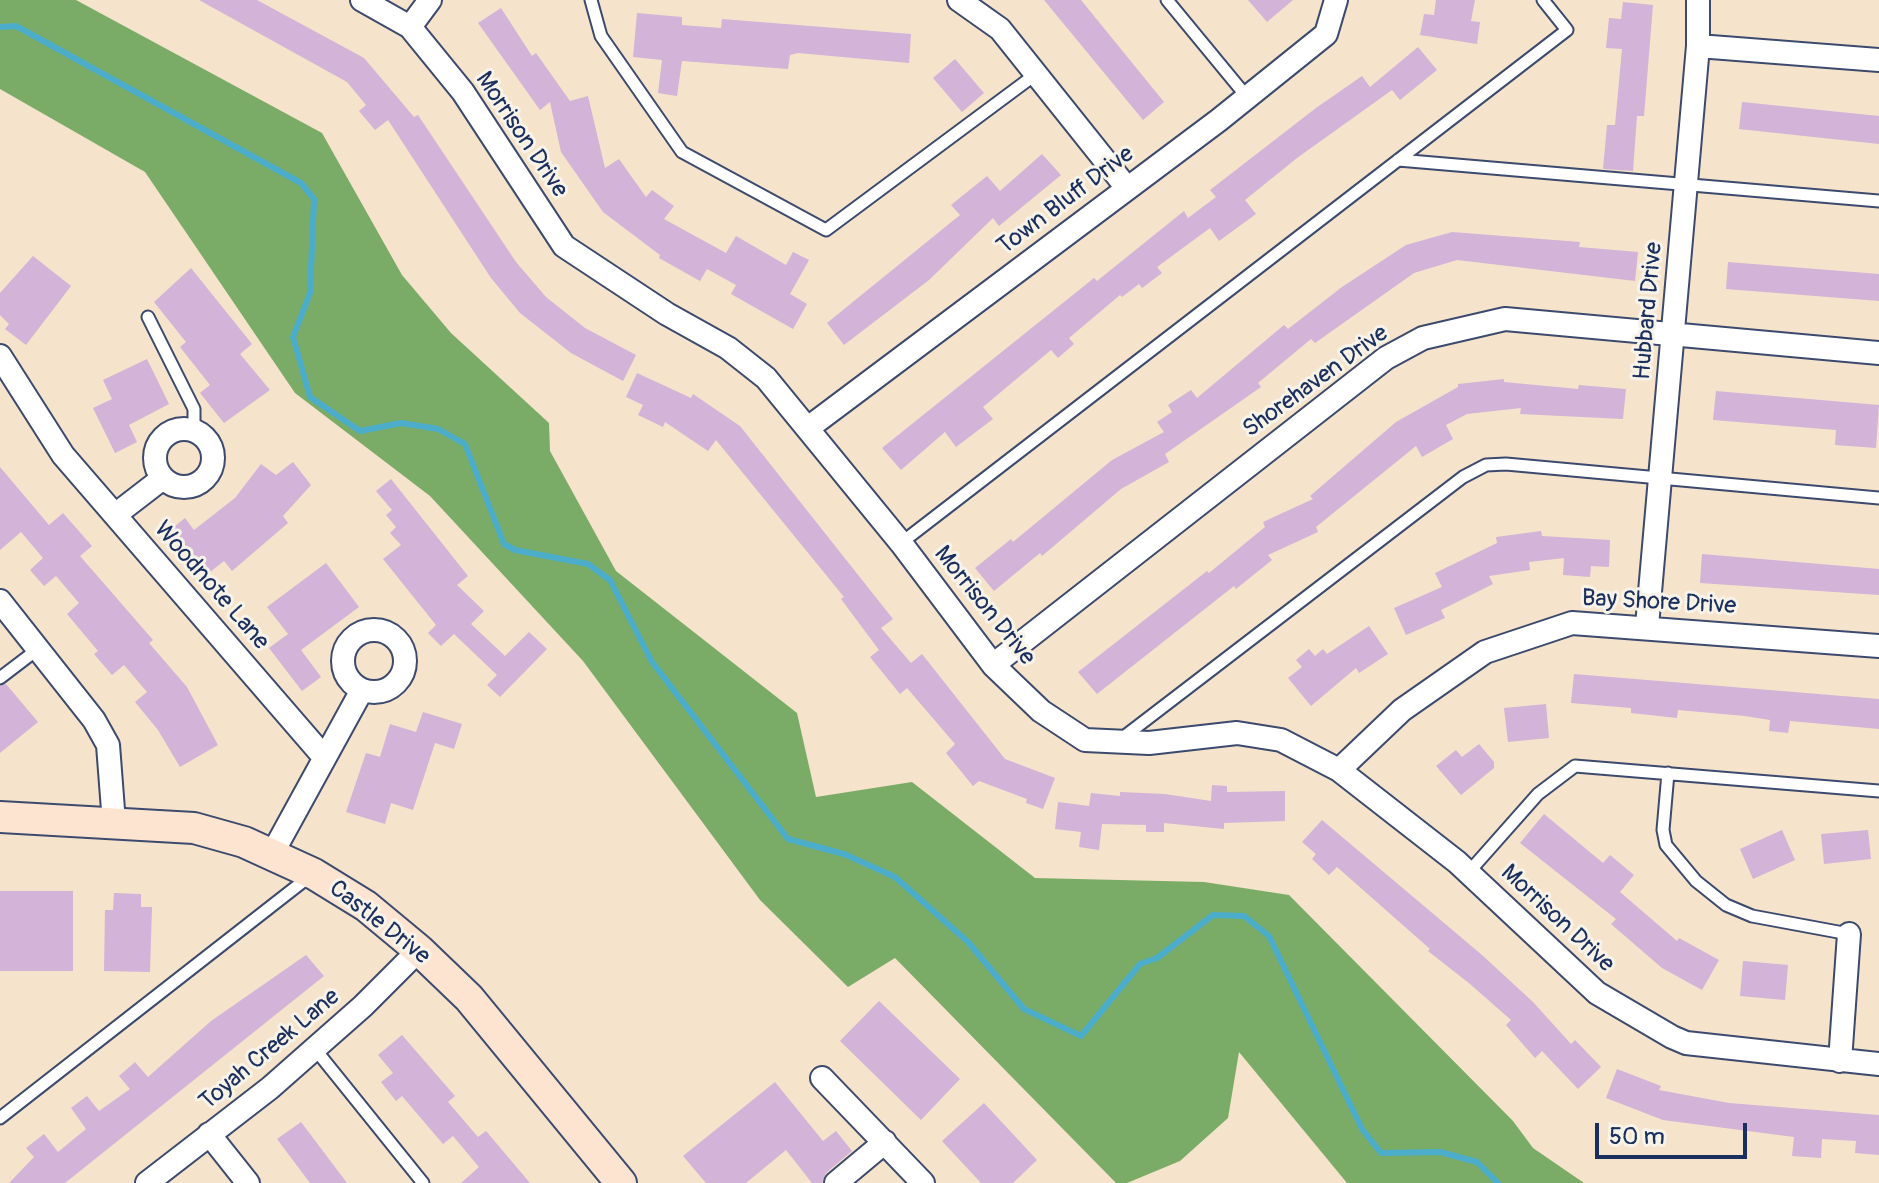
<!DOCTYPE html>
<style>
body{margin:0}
#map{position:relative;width:1879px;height:1183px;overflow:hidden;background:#f5e3cb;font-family:Pangolin,sans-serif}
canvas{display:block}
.scale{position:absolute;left:1595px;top:1123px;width:152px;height:36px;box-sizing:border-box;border:4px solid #1b2f5e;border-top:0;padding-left:10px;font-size:24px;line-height:28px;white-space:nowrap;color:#1b2f5e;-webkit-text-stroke:6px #f7f3e8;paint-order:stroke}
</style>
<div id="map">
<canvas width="1879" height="1183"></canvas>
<div class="scale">50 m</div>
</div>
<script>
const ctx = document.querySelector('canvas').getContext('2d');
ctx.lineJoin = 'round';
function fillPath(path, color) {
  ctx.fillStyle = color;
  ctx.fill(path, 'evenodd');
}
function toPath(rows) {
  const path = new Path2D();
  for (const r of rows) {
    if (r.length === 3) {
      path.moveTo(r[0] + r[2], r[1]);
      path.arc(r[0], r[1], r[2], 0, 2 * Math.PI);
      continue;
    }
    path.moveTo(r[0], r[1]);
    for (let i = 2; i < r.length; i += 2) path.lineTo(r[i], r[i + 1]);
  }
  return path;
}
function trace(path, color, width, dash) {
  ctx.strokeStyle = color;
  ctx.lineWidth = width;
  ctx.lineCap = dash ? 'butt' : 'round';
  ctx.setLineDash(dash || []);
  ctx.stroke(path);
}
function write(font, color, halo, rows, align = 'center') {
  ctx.font = font + ' Pangolin,sans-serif';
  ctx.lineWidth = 6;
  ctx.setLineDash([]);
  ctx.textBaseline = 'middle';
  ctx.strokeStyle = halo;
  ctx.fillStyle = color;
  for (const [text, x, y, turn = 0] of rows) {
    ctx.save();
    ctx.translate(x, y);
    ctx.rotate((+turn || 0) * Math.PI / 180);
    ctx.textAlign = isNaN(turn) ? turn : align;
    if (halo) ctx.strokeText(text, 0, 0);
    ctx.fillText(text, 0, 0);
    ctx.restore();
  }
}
fillPath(toPath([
 [0,0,76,0,322,133,402,275,451,333,549,423,550,451,616,571,797,713,816,797,912,782,1035,878,1204,882,1289,895,1513,1121,1533,1148,1584,1183,1347,1183,1239,1052,1228,1118,1180,1161,1127,1183,1116,1183,895,958,848,987,760,900,583,661,430,496,295,393,145,172,0,89]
]), '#7bac67');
trace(toPath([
 [0,27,16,26,301,183,314,199,310,293,293,337,310,397,360,431,401,423,438,429,465,444,504,544,515,550,588,564,610,580,652,662,788,839,844,854,895,877,968,942,1024,1009,1081,1036,1140,964,1157,958,1213,915,1244,916,1269,936,1362,1129,1381,1153,1440,1152,1477,1162,1498,1183]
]), '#4badca', 6);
fillPath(toPath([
 [199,0,257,0,364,58,414,117,418,115,516,262,546,297,585,328,636,355,623,381,571,353,520,313,491,278,388,120,375,130,359,111,366,105,347,82],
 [1044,0,1081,0,1164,102,1143,120],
 [1248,0,1293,0,1267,22],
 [1436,0,1475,0,1471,21,1480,22,1477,44,1420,35,1424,14,1434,15],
 [1623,2,1653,5,1644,116,1637,116,1633,171,1603,169,1607,125,1615,125,1622,49,1606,48,1609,18,1621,19],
 [501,8,532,56,536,53,570,101,588,96,605,168,619,159,646,197,652,190,674,206,664,219,726,253,736,236,786,265,793,252,809,260,790,294,807,304,793,329,731,294,736,285,707,269,700,281,659,258,660,255,603,212,561,152,550,102,540,110,478,23],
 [637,13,682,17,682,25,721,28,722,19,911,34,909,63,798,53,790,55,788,69,682,61,677,96,658,93,662,60,633,57],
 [1418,47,1437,70,1400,100,1392,90,1297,158,1245,200,1256,214,1219,241,1210,228,1157,267,1162,273,1142,288,1139,284,1122,297,1120,295,1069,338,1074,344,1058,358,1051,350,983,407,993,419,956,447,945,432,901,470,882,448,1094,278,1097,281,1184,211,1188,218,1216,197,1210,190,1316,108,1362,76,1370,87],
 [955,59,984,93,962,112,933,78],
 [1742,102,1879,116,1879,144,1739,129],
 [1042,154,1061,175,999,226,993,218,929,280,844,345,827,323,960,215,951,205,987,176,1000,191],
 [1452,232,1580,242,1579,247,1638,252,1635,281,1457,260,1414,273,1315,343,1311,339,1258,383,1261,387,1165,454,1169,462,1121,489,1042,556,1040,553,994,591,975,568,1011,539,1013,542,1112,460,1164,432,1157,422,1172,412,1168,405,1191,390,1197,398,1284,325,1288,329,1342,287,1406,245],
 [33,256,71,286,26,345,5,329,9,324,0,315,0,293],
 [1728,262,1879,274,1879,301,1726,289],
 [191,268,252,344,240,354,270,390,224,423,200,393,210,385,180,347,186,342,154,302],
 [147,359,169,404,129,425,137,442,115,453,93,408,112,399,103,380],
 [637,373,691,398,693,394,740,426,893,619,881,628,911,663,922,654,1005,759,1055,778,1043,809,1026,803,1027,799,979,781,973,786,946,753,955,744,907,688,900,694,870,657,879,650,841,599,844,597,716,440,708,451,665,422,663,427,638,415,643,405,626,397],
 [1504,379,1504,382,1578,389,1579,385,1626,389,1623,419,1520,414,1521,408,1467,414,1446,425,1453,439,1422,457,1416,446,1316,527,1318,532,1268,555,1272,560,1236,589,1234,586,1097,694,1078,672,1207,571,1209,573,1265,527,1263,522,1313,499,1310,496,1396,422,1458,387,1458,384],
 [1716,391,1879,405,1876,448,1835,445,1836,430,1713,420],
 [293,462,311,485,283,516,288,523,232,571,224,561,205,576,169,531,185,518,194,530,235,498,261,464,276,475],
 [0,467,49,525,63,513,92,546,80,556,153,640,149,643,187,687,218,745,180,767,158,730,135,702,147,692,124,665,112,675,94,654,98,651,67,614,79,603,56,576,44,586,30,570,43,558,21,532,0,550],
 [391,479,468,576,457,585,484,611,471,624,505,656,529,632,547,649,500,697,487,685,497,675,454,634,441,646,428,633,436,625,383,559,401,545,390,533,396,527,386,515,392,510,376,491],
 [1541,531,1542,536,1610,540,1609,567,1591,566,1590,577,1563,575,1564,558,1529,562,1530,570,1489,576,1493,584,1441,610,1445,618,1406,635,1394,608,1442,587,1435,573,1497,543,1496,537],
 [1702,554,1879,569,1879,595,1700,583],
 [326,563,359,607,301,650,321,677,302,691,269,648,288,634,267,607],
 [1369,626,1388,654,1359,673,1356,668,1311,706,1288,678,1302,667,1296,660,1309,649,1315,656,1323,649,1327,654],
 [1574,674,1879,699,1879,729,1790,721,1788,733,1769,731,1770,720,1745,716,1678,710,1677,718,1631,713,1631,708,1571,703],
 [6,684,38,722,0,753,0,686],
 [1546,704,1549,738,1508,742,1504,708],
 [423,712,462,724,454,749,435,743,413,810,391,803,385,824,346,812,366,753,380,757,390,724,416,732],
 [1479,744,1494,762,1494,768,1461,795,1436,766,1456,750,1462,757],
 [1212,785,1227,786,1227,792,1285,791,1285,821,1224,823,1224,829,1164,823,1164,832,1146,832,1146,825,1102,824,1099,850,1079,847,1081,832,1055,829,1058,802,1089,806,1091,793,1120,796,1120,792,1165,794,1211,801],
 [1544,814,1603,863,1610,855,1634,875,1620,892,1677,941,1679,938,1719,960,1702,990,1662,968,1611,924,1616,919,1520,843],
 [1322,820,1482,955,1533,1002,1571,1044,1575,1040,1601,1067,1578,1089,1542,1051,1535,1058,1506,1025,1511,1020,1470,984,1428,951,1430,949,1337,867,1329,875,1312,859,1316,854,1302,842],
 [1782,830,1795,860,1753,879,1740,849],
 [1868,830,1871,859,1824,864,1821,834],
 [0,891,73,891,73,971,0,971],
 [114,893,141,894,141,907,152,907,150,972,104,971,105,910,113,910],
 [306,955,324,976,65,1183,9,1183,34,1157,26,1148,44,1134,58,1152,86,1129,71,1108,87,1096,99,1111,130,1089,119,1076,135,1062,148,1077,211,1021],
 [1743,961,1788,965,1785,1000,1740,996],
 [879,1001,960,1079,921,1120,840,1041],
 [402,1035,455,1096,448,1102,478,1137,486,1131,530,1183,461,1183,479,1167,453,1136,443,1144,402,1096,396,1101,381,1082,393,1073,378,1055],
 [1617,1069,1661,1086,1659,1090,1729,1103,1879,1115,1879,1155,1855,1153,1856,1141,1822,1139,1821,1158,1792,1156,1794,1137,1663,1120,1606,1098],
 [775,1082,823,1141,836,1131,852,1151,826,1173,822,1183,812,1183,786,1150,746,1183,706,1183,683,1156],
 [984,1103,1037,1160,1013,1183,981,1183,942,1141],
 [301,1122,347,1183,310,1183,277,1139]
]), '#d3b3d7');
const service = toPath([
 [591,0,601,36,682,152,826,230,1036,74],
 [1167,0,1247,97],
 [1398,160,1879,201],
 [148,317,194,409,194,431],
 [901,543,1567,30,1543,0],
 [0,678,38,649],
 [1121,739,1463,477,1486,465,1506,464,1879,498],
 [1668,773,1663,830,1666,845,1696,881,1726,905,1752,916,1849,934],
 [1468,873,1538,794,1575,766,1879,791],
 [315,1049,423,1183],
 [0,1118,310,876]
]);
const minor = toPath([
 [362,0,410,27,463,92,564,246,667,314,728,348,766,378,901,543,993,665,1041,711,1085,740,1149,743,1237,733,1281,740,1339,770,1457,862,1597,993,1672,1037,1686,1043,1879,1064],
 [959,0,1000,29,1127,188],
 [410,27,430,0],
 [1698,46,1879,60],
 [0,356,63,455,324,757],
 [808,428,1219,120,1326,34,1336,0],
 [184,458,29],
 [115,515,163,478],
 [0,601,94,720,108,745,114,823],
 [1647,626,1698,46,1698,0],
 [374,661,31],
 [993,665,1386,358,1423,338,1505,319,1879,353],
 [1339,770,1402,710,1485,652,1572,623,1879,646],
 [272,854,362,690],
 [1840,1061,1849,934],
 [822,1078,923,1183],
 [209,1134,248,1183],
 [147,1183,270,1088,363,1006,419,950],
 [836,1183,885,1142]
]);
const secondary = toPath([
 [0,817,194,828,244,842,314,874,366,906,419,950,469,998,621,1183]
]);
trace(service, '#3c4a6e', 15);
trace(minor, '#3c4a6e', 26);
trace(secondary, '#3c4a6e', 34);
trace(service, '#fff', 11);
trace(minor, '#fff', 22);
trace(secondary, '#fde4d0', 30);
write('24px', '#1b2f5e', '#f7f3e8', [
 ["Morrison Drive",521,135,56],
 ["Town Bluff Drive",1066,201,-37],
 ["Hubbard Drive",1649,311,-85],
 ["Shorehaven Drive",1316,382,-36],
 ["Woodnote Lane",211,586,49],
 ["Bay Shore Drive",1659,603,3],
 ["Morrison Drive",984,606,51],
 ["Morrison Drive",1557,919,43],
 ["Castle Drive",379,923,38],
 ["Toyah Creek Lane",270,1050,-40]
]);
</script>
